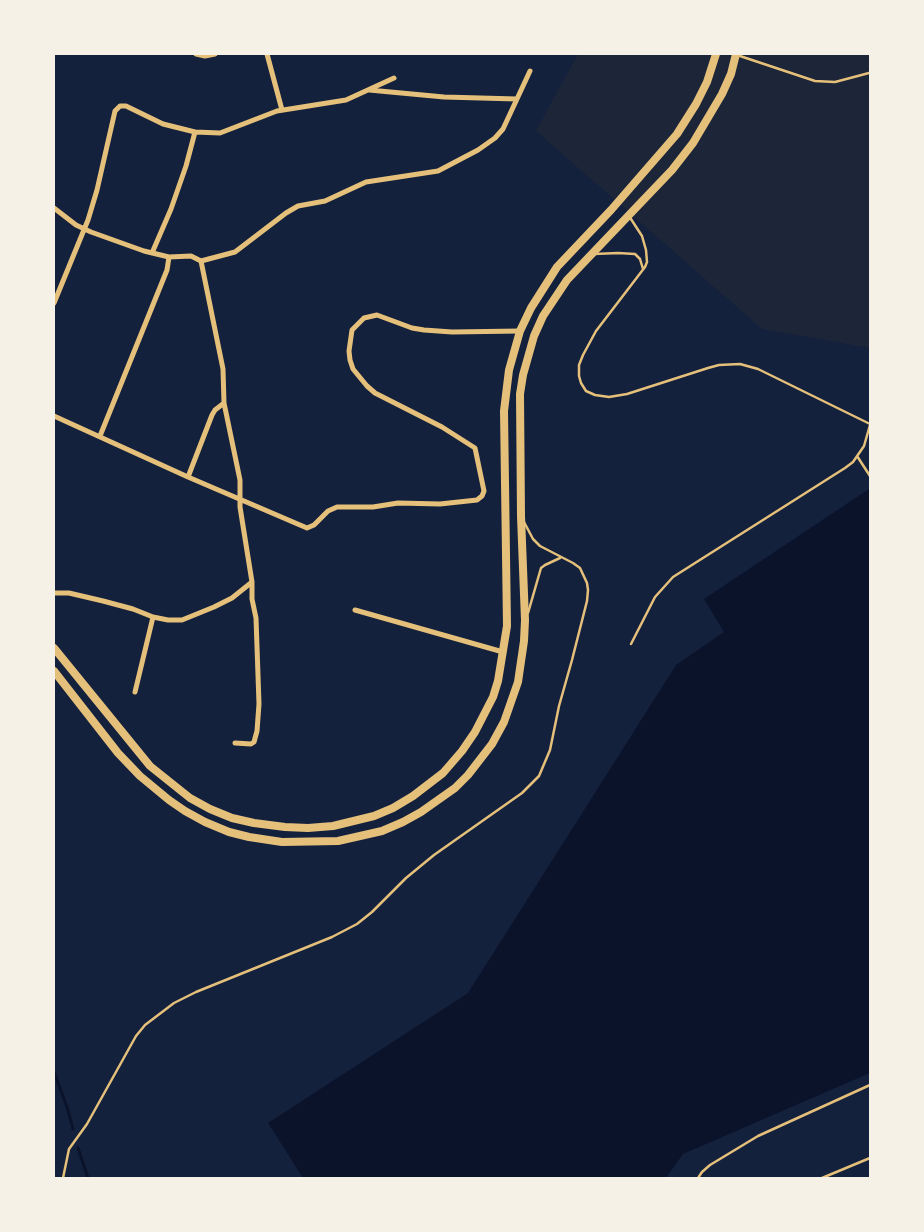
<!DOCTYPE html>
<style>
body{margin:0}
#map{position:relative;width:924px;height:1232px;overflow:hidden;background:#14213d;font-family:"Archivo Narrow",sans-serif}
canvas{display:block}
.frame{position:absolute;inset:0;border:55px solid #f6f1e7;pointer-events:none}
</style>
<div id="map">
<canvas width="924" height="1232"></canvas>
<div class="frame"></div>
</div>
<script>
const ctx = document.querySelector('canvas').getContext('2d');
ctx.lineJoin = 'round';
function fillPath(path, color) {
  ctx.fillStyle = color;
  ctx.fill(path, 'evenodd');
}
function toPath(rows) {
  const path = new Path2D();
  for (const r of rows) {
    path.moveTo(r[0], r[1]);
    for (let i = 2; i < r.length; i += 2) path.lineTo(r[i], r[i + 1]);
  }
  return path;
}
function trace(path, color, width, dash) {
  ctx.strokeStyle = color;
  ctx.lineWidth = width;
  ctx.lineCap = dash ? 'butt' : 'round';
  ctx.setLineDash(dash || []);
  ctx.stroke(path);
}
fillPath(toPath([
 [578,54,870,54,870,348,762,329,536,131]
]), '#1d2539');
fillPath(toPath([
 [869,489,870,1073,683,1154,666,1178,303,1178,268,1123,468,993,676,665,724,632,704,599]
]), '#0b132b');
trace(toPath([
 [54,1072,67,1107,73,1129],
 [78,1148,88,1178]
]), '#0b132b', 3);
trace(toPath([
 [737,55,815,81,835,82,869,73],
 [629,216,642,236,646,250,647,262,645,267,596,331,583,355,579,365,579,376,581,383,586,391,595,395,609,397,627,394,708,368,719,365,740,364,758,369,870,424],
 [594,254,618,253,635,254,640,259,643,269],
 [857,456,870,476],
 [528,613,541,568,545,565,560,558],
 [631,644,655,597,673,577,845,468,853,462,864,446,870,425],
 [63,1178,69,1149,87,1124,136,1036,145,1025,174,1003,196,992,332,937,357,924,372,912,406,878,434,855,522,793,539,776,550,750,559,706,572,660,587,601,588,590,587,583,580,568,573,563,540,546,533,539,524,522],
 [698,1178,702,1172,710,1165,758,1136,870,1085],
 [822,1178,870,1158]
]), '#e5c07b', 2.5);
trace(toPath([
 [196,54,205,56,215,54],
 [267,54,282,110],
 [369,90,444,97,517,99],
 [54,208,76,225,91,232,144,251,169,257,191,256,201,261],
 [152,253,171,209,186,166,195,132],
 [201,261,223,369,224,403,240,480,240,507,252,582,252,599,256,618,259,704,257,731,254,742,251,744,235,743],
 [201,261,235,252,286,213,298,206,325,201,366,182,438,171,478,150,495,138,503,129,530,71],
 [54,303,88,220,97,190,115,111,120,106,126,106,163,124,195,132,220,133,277,111,346,100,394,78],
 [54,416,188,477,307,528,314,525,328,511,337,507,373,507,398,503,440,504,477,500,482,496,484,491,475,448,442,427,375,393,367,386,353,369,350,360,349,351,352,330,364,318,377,315,412,328,424,330,452,332,520,331],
 [100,436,167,270,169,257],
 [188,477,212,415,215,410,224,403],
 [54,593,69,593,103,601,133,609,153,617,168,620,182,620,214,607,232,598,252,582],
 [355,610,503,652],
 [135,692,153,617]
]), '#e5c07b', 5);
trace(toPath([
 [54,648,150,766,190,798,210,809,232,818,254,823,285,827,308,828,333,826,374,816,393,808,413,796,443,773,462,751,475,732,493,697,498,681,507,626,504,411,509,370,520,331,531,308,557,267,611,210,677,134,696,104,707,82,716,54],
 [54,671,118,753,140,776,169,800,185,811,205,822,229,832,249,837,282,842,338,841,382,831,403,822,421,812,455,788,468,775,492,744,504,722,518,682,524,641,525,620,521,516,520,394,523,375,534,336,543,316,567,280,672,170,693,143,722,94,731,74,736,54]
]), '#e5c07b', 8);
</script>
